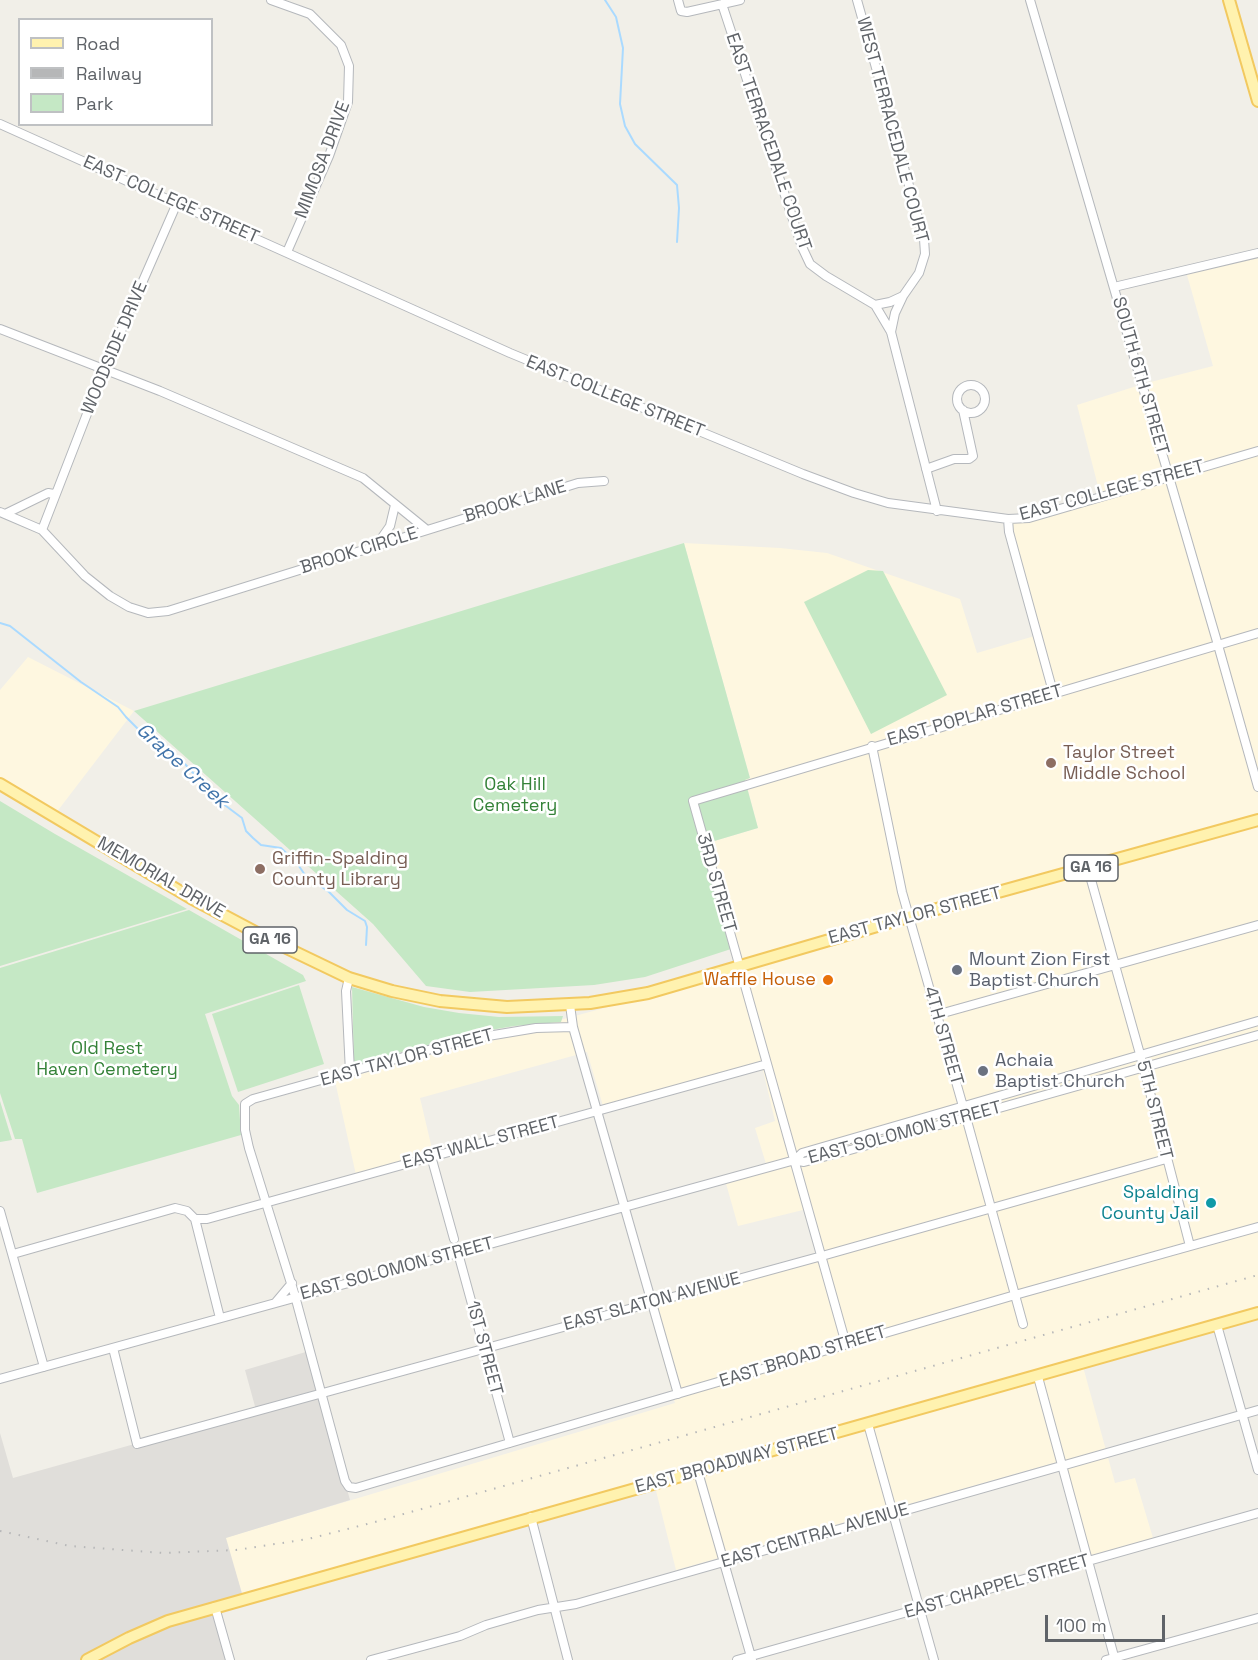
<!DOCTYPE html>
<style>
body{margin:0}
#map{position:relative;width:1258px;height:1660px;overflow:hidden;background:#f1efe8;font-family:"Space Grotesk",sans-serif}
canvas{display:block}
.legend{position:absolute;left:18px;top:18px;width:195px;height:108px;box-sizing:border-box;background:#fff;border:2px solid #bfc1c3;margin:0;padding:8px 10px;list-style:none;font-size:18px;color:#5f6368}
.legend li{display:flex;align-items:center;gap:12px;height:30px}
.legend b{width:30px;border:2px solid #bfc1c3}
.scale{position:absolute;left:1045px;top:1615px;width:120px;height:27px;box-sizing:border-box;border:3px solid #5f6368;border-top:0;padding-left:8px;font-size:18px;line-height:21px;white-space:nowrap;color:#5f6368;-webkit-text-stroke:4px #fff;paint-order:stroke}
</style>
<div id="map">
<canvas width="1258" height="1660"></canvas>
<ul class="legend">
<li><b style="height:8px;background:#fff2af"></b>Road</li>
<li><b style="height:8px;background:#b6b7b8"></b>Railway</li>
<li><b style="height:16px;background:#c5e8c5"></b>Park</li>
</ul>
<div class="scale">100 m</div>
</div>
<script>
const ctx = document.querySelector('canvas').getContext('2d');
ctx.lineJoin = 'round';
function fillPath(path, color) {
  ctx.fillStyle = color;
  ctx.fill(path, 'evenodd');
}
function toPath(rows) {
  const path = new Path2D();
  for (const r of rows) {
    if (r.length === 3) {
      path.moveTo(r[0] + r[2], r[1]);
      path.arc(r[0], r[1], r[2], 0, 2 * Math.PI);
      continue;
    }
    path.moveTo(r[0], r[1]);
    for (let i = 2; i < r.length; i += 2) path.lineTo(r[i], r[i + 1]);
  }
  return path;
}
function trace(path, color, width, dash) {
  ctx.strokeStyle = color;
  ctx.lineWidth = width;
  ctx.lineCap = dash ? 'butt' : 'round';
  ctx.setLineDash(dash || []);
  ctx.stroke(path);
}
function write(font, color, halo, rows, align = 'center') {
  ctx.font = font + ' "Space Grotesk",sans-serif';
  ctx.lineWidth = 5;
  ctx.setLineDash([]);
  ctx.textBaseline = 'middle';
  ctx.strokeStyle = halo;
  ctx.fillStyle = color;
  for (const [text, x, y, turn = 0] of rows) {
    ctx.save();
    ctx.translate(x, y);
    ctx.rotate((+turn || 0) * Math.PI / 180);
    ctx.textAlign = isNaN(turn) ? turn : align;
    if (halo) ctx.strokeText(text, 0, 0);
    ctx.fillText(text, 0, 0);
    ctx.restore();
  }
}
fillPath(toPath([
 [1258,253,1258,1313,1082,1363,1115,1483,1135,1478,1153,1538,1085,1557,1057,1462,676,1570,654,1483,243,1597,225,1538,675,1403,646,1299,817,1254,807,1209,738,1226,725,1180,767,1167,755,1128,775,1121,761,1062,603,1106,587,1052,420,1098,433,1153,356,1175,335,1081,737,972,701,845,758,828,745,779,750,778,684,543,780,548,827,553,960,599,977,653,1038,635,1008,520,1100,494,1077,405,1143,384,1213,366,1185,268],
 [28,657,134,711,56,813,0,779,0,690]
]), '#fef7e0');
fillPath(toPath([
 [309,1351,350,1500,226,1538,243,1597,216,1605,232,1660,0,1660,0,1433,13,1478,256,1410,245,1370]
]), '#e0deda');
fillPath(toPath([
 [684,543,750,778,745,780,758,828,701,845,731,949,645,977,594,985,470,992,426,986,373,924,134,711],
 [868,570,883,571,947,695,871,734,804,602],
 [0,801,55,834,187,909,0,966],
 [189,910,303,975,306,981,205,1014,232,1096,239,1105,241,1135,37,1193,22,1139,15,1139,0,1093,0,968],
 [299,985,324,1064,238,1092,212,1014],
 [352,987,424,1007,459,1013,499,1017,563,1016,561,1022,514,1026,468,1034,354,1065],
 [0,1101,12,1140,0,1142]
]), '#c5e8c5');
trace(toPath([
 [605,0,616,17,623,48,620,104,625,126,635,144,677,185,679,208,677,242],
 [0,623,10,626,81,682,118,707,126,717,151,742,184,763,218,800,242,818,246,831,253,838,261,845,281,848,297,863,305,875,329,892,347,910,365,921,367,927,366,945]
]), '#aadaff', 2);
const minor = toPath([
 [271,0,310,14,341,45,349,66,348,102,329,156,287,252],
 [678,0,681,11,687,12,740,0],
 [857,0,924,239,925,254,919,273,903,296,890,302,875,305],
 [1030,0,1218,645,1258,787],
 [722,4,802,247,810,264,826,276,875,305,891,332,937,511],
 [0,124,510,353,803,474,854,493,888,503,1008,519,1029,518,1258,451],
 [1114,287,1258,253],
 [0,329,160,391,363,478,427,530],
 [891,332,895,313,903,296],
 [971,399,14],
 [926,469,954,459,969,459,973,456,963,410],
 [0,512,42,530,85,576,110,596,129,607,148,613,168,611,578,483,604,481],
 [5,514,48,493,54,494],
 [1008,519,1009,532,1053,692],
 [42,530,104,370,177,203],
 [376,546,390,526,395,505],
 [872,746,902,892,966,1117,1023,1324],
 [1088,869,1140,1054,1190,1246],
 [349,978,346,991,350,1072],
 [570,1005,573,1027,678,1394],
 [936,1015,1258,925],
 [573,1027,536,1028,464,1040,253,1099,245,1104,245,1130,249,1148,295,1296,345,1481,349,1487,356,1488,1015,1295,1258,1227],
 [431,1156,454,1239],
 [795,1160,804,1162,850,1150,1258,1035],
 [0,1211,44,1367],
 [195,1219,207,1219,767,1064],
 [195,1219,220,1318],
 [458,1253,510,1443],
 [13,1254,175,1208,187,1211,195,1219],
 [276,1302,292,1283],
 [1217,1325,1258,1470],
 [846,1344,693,801,1258,633],
 [113,1348,137,1444,822,1256,1166,1159],
 [1038,1377,1115,1660],
 [0,1379,795,1160,802,1153,1258,1021],
 [868,1424,934,1660],
 [698,1472,752,1660],
 [531,1517,568,1660],
 [215,1607,230,1660],
 [371,1660,460,1636,486,1625,538,1610,576,1604,1258,1410],
 [737,1660,1258,1513],
 [1106,1660,1258,1618]
]);
const major = toPath([
 [1229,0,1258,101],
 [0,784,191,898,272,941,349,978,392,991,440,1001,507,1007,590,1003,648,993,908,917,1258,820],
 [87,1660,129,1638,168,1621,1258,1313]
]);
trace(minor, '#b5b8bc', 10);
trace(major, '#f2c960', 14);
trace(minor, '#fff', 8);
trace(major, '#fff2af', 10);
trace(toPath([
 [0,1531,70,1546,163,1553,236,1550,308,1539,375,1522,1258,1275]
]), '#b6b7b8', 2, [1.5, 8]);
for (const [x, y, r, color] of [
 [1051,763,6,"#8d6e63"],
 [260,869,6,"#8d6e63"],
 [957,970,6,"#6b7280"],
 [828,980,6,"#e8710a"],
 [983,1071,6,"#6b7280"],
 [1211,1203,6,"#0f9aa8"]
]) {
  const dot = new Path2D();
  dot.arc(x, y, r, 0, 2 * Math.PI);
  ctx.fillStyle = color;
  ctx.fill(dot);
  trace(dot, '#fff', 2);
}
for (const [x, y, w] of [
 [1091,868,54],
 [270,940,54]
]) {
  const box = new Path2D();
  box.roundRect(x - w / 2, y - 13, w, 26, 4.5);
  ctx.fillStyle = '#fff';
  ctx.fill(box);
  trace(box, '#5f6368', 1.5);
}
write('bold 16px', '#5f6368', null, [
 ["GA 16",1091,868],
 ["GA 16",270,940]
]);
write('18px', '#5f6368', '#fff', [
 ["WEST TERRACEDALE COURT",892,130,75],
 ["EAST TERRACEDALE COURT",768,142,71],
 ["MIMOSA DRIVE",323,160,-69],
 ["EAST COLLEGE STREET",171,200,24],
 ["WOODSIDE DRIVE",115,348,-67],
 ["SOUTH 6TH STREET",1140,376,74],
 ["EAST COLLEGE STREET",615,397,22],
 ["EAST COLLEGE STREET",1112,491,-15],
 ["BROOK LANE",515,502,-17],
 ["BROOK CIRCLE",359,551,-17],
 ["EAST POPLAR STREET",975,716,-16],
 ["MEMORIAL DRIVE",161,878,30],
 ["3RD STREET",716,883,74],
 ["EAST TAYLOR STREET",915,916,-15],
 ["4TH STREET",943,1036,74],
 ["EAST TAYLOR STREET",407,1058,-15],
 ["5TH STREET",1154,1110,76],
 ["EAST SOLOMON STREET",905,1133,-15],
 ["EAST WALL STREET",481,1143,-15],
 ["EAST SOLOMON STREET",397,1269,-15],
 ["EAST SLATON AVENUE",652,1302,-15],
 ["1ST STREET",484,1348,75],
 ["EAST BROAD STREET",803,1357,-17],
 ["EAST BROADWAY STREET",737,1461,-15],
 ["EAST CENTRAL AVENUE",815,1536,-16],
 ["EAST CHAPPEL STREET",997,1587,-16]
]);
write('18px', '#785e54', '#fff', [
 ["Taylor Street",1063,753],
 ["Middle School",1063,774],
 ["Griffin-Spalding",272,859],
 ["County Library",272,880]
], 'left');
write('18px', '#348238', '#fff', [
 ["Oak Hill",515,785],
 ["Cemetery",515,806],
 ["Old Rest",107,1049],
 ["Haven Cemetery",107,1070]
]);
write('18px', '#5b616d', '#fff', [
 ["Mount Zion First",969,960],
 ["Baptist Church",969,981],
 ["Achaia",995,1061],
 ["Baptist Church",995,1082]
], 'left');
write('18px', '#c56008', '#fff', [
 ["Waffle House",816,980]
], 'right');
write('18px', '#0d838f', '#fff', [
 ["Spalding",1199,1193],
 ["County Jail",1199,1214]
], 'right');
write('italic 20px', '#4174aa', '#fff', [
 ["Grape Creek",182,766,42]
]);
</script>
